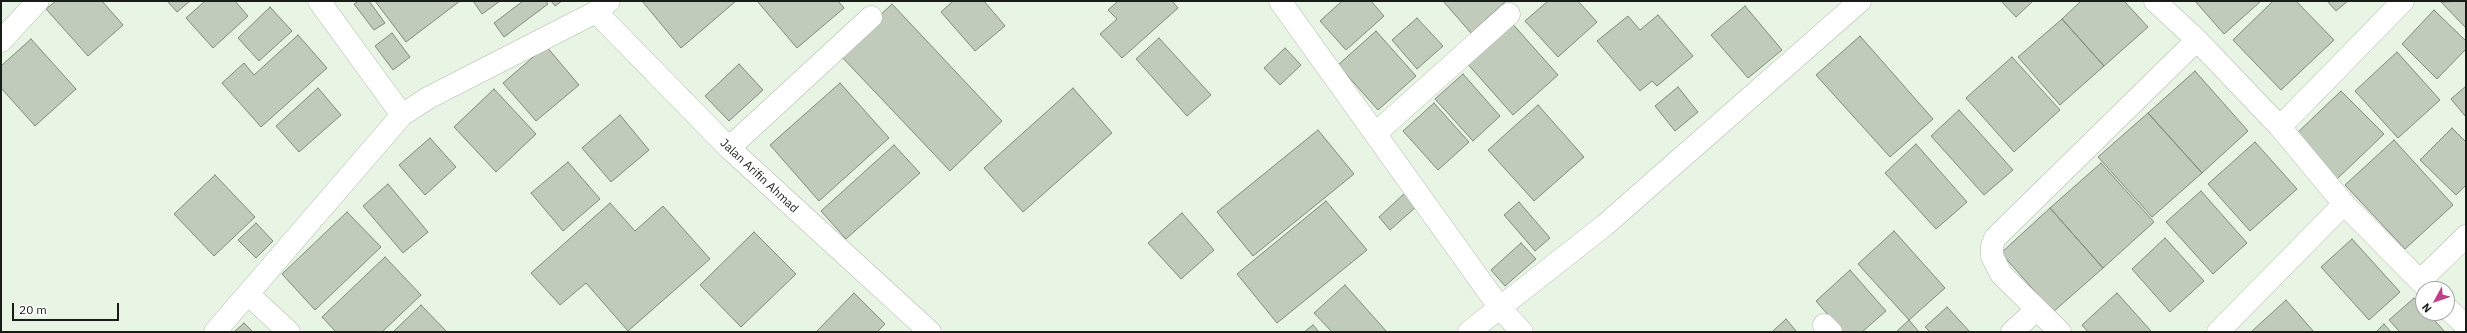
<!DOCTYPE html>
<style>
body{margin:0}
#map{position:relative;width:2467px;height:333px;overflow:hidden;background:#e8f4e4;font-family:"IBM Plex Sans",sans-serif}
canvas{display:block}
.frame{position:absolute;inset:0;border:2px solid #181d17;pointer-events:none}
.north{position:absolute;left:2415px;top:281px;width:40px;height:40px;box-sizing:border-box;background:#fff;border:1px solid #a3a5a2;border-radius:50%;rotate:230deg;font-size:11px;font-weight:700;line-height:16px;text-align:center;color:#181d17}
.north::after{content:'';display:block;margin:auto;width:14px;height:18px;background:#bf3e88;clip-path:polygon(50% 0,100% 100%,50% 72%,0 100%)}
.scale{position:absolute;left:12px;top:303px;width:107px;height:18px;box-sizing:border-box;border:2px solid #181d17;border-top:0;padding-left:5px;font-size:12px;line-height:14px;white-space:nowrap;color:#181d17;-webkit-text-stroke:3px #fff;paint-order:stroke}
</style>
<div id="map">
<canvas width="2467" height="333"></canvas>
<div class="frame"></div>
<div class="north">N</div>
<div class="scale">20 m</div>
</div>
<script>
const ctx = document.querySelector('canvas').getContext('2d');
ctx.lineJoin = 'round';
function fillPath(path, color) {
  ctx.fillStyle = color;
  ctx.fill(path, 'evenodd');
}
function toPath(rows) {
  const path = new Path2D();
  for (const r of rows) {
    path.moveTo(r[0], r[1]);
    for (let i = 2; i < r.length; i += 2) path.lineTo(r[i], r[i + 1]);
  }
  return path;
}
function trace(path, color, width, dash) {
  ctx.strokeStyle = color;
  ctx.lineWidth = width;
  ctx.lineCap = dash ? 'butt' : 'round';
  ctx.setLineDash(dash || []);
  ctx.stroke(path);
}
function write(font, color, halo, rows, align = 'center') {
  ctx.font = font + ' "IBM Plex Sans",sans-serif';
  ctx.lineWidth = 3;
  ctx.setLineDash([]);
  ctx.textBaseline = 'middle';
  ctx.strokeStyle = halo;
  ctx.fillStyle = color;
  for (const [text, x, y, turn = 0] of rows) {
    ctx.save();
    ctx.translate(x, y);
    ctx.rotate((+turn || 0) * Math.PI / 180);
    ctx.textAlign = isNaN(turn) ? turn : align;
    if (halo) ctx.strokeText(text, 0, 0);
    ctx.fillText(text, 0, 0);
    ctx.restore();
  }
}
const building = toPath([
 [56,1,102,1,123,25,88,56,46,9,56,1],
 [167,1,190,1,177,12,167,1],
 [205,1,235,1,248,16,213,48,186,18,205,1],
 [359,1,369,1,385,23,374,30,354,4,359,1],
 [375,1,460,1,406,42,375,1],
 [473,1,500,1,482,14,473,1],
 [523,1,546,1,548,4,504,37,494,23,523,1],
 [551,1,562,1,555,6,551,1],
 [642,1,736,1,681,48,642,1],
 [757,1,838,1,844,8,797,48,757,1],
 [953,1,984,1,1005,26,975,51,941,12,953,1],
 [1118,1,1172,1,1178,8,1122,58,1100,34,1117,19,1108,10,1118,1],
 [1342,1,1371,1,1384,16,1346,50,1320,21,1342,1],
 [1443,1,1506,1,1471,33,1443,1],
 [1548,1,1578,1,1597,22,1558,57,1525,21,1548,1],
 [2001,1,2033,1,2016,17,2001,1],
 [2081,1,2124,1,2148,27,2104,66,2062,19,2081,1],
 [2195,1,2261,1,2224,34,2195,1],
 [2273,1,2296,1,2334,40,2281,90,2233,40,2273,1],
 [2327,1,2348,1,2336,11,2327,1],
 [2466,1,2466,28,2441,2,2466,1],
 [892,4,1002,121,950,171,839,54,892,4],
 [1745,6,1782,50,1748,78,1711,35,1745,6],
 [270,7,292,31,259,61,238,38,270,7],
 [2434,10,2466,41,2466,49,2437,79,2402,44,2434,10],
 [1658,15,1693,56,1657,86,1652,81,1640,91,1597,41,1628,16,1640,30,1658,15],
 [1417,18,1443,46,1417,69,1392,40,1417,18],
 [2062,19,2104,66,2060,105,2018,57,2062,19],
 [1510,21,1558,75,1513,115,1465,61,1510,21],
 [1376,31,1416,76,1378,110,1338,65,1376,31],
 [392,33,410,57,393,70,375,46,392,33],
 [298,35,327,68,261,127,222,83,244,63,254,75,298,35],
 [1860,36,1933,119,1890,157,1816,75,1860,36],
 [1159,38,1211,95,1187,116,1136,59,1159,38],
 [31,39,76,89,35,126,1,88,1,66,31,39],
 [546,46,579,85,536,121,503,83,546,46],
 [1285,48,1301,65,1280,85,1264,68,1285,48],
 [2397,52,2440,100,2398,138,2355,91,2397,52],
 [2012,57,2060,110,2014,152,1966,98,2012,57],
 [739,64,763,90,729,121,705,96,739,64],
 [2195,71,2248,131,2202,173,2148,113,2195,71],
 [1463,74,1500,116,1473,141,1435,99,1463,74],
 [840,83,889,138,819,201,770,145,840,83],
 [2466,86,2466,117,2451,99,2466,86],
 [1678,87,1698,112,1675,131,1655,106,1678,87],
 [318,88,341,115,299,152,276,126,318,88],
 [1073,88,1112,133,1023,212,984,168,1073,88],
 [494,89,536,134,496,172,454,127,494,89],
 [2341,91,2384,134,2337,179,2295,135,2341,91],
 [1434,103,1469,142,1438,170,1403,131,1434,103],
 [1538,105,1584,157,1534,201,1488,150,1538,105],
 [1959,110,2013,170,1984,195,1931,136,1959,110],
 [2148,113,2202,173,2152,217,2098,157,2148,113],
 [620,115,649,150,611,182,582,148,620,115],
 [2452,128,2466,142,2466,185,2456,195,2420,160,2452,128],
 [1318,130,1354,174,1253,256,1217,212,1318,130],
 [430,138,456,167,425,195,399,165,430,138],
 [2394,140,2453,205,2405,249,2345,185,2394,140],
 [2255,142,2297,189,2250,231,2208,184,2255,142],
 [1916,144,1967,202,1936,229,1885,173,1916,144],
 [894,145,920,173,846,239,821,211,894,145],
 [568,162,600,199,563,231,531,193,568,162],
 [2101,163,2154,222,2103,268,2050,208,2101,163],
 [215,175,255,217,214,256,174,214,215,175],
 [388,184,428,232,403,253,363,206,388,184],
 [2201,191,2247,243,2213,274,2166,222,2201,191],
 [1406,192,1417,206,1390,230,1379,217,1406,192],
 [1326,201,1367,250,1277,323,1237,274,1326,201],
 [1519,202,1550,238,1535,251,1504,215,1519,202],
 [610,203,635,231,663,206,710,259,628,331,586,283,560,305,531,273,610,203],
 [2050,208,2103,268,2053,312,2001,253,2050,208],
 [347,212,381,247,315,310,282,274,347,212],
 [1182,213,1214,250,1181,279,1148,243,1182,213],
 [256,223,273,241,256,258,238,240,256,223],
 [1894,231,1945,288,1909,320,1858,264,1894,231],
 [754,232,796,274,741,327,700,285,754,232],
 [2165,238,2204,281,2170,312,2132,269,2165,238],
 [2352,239,2400,292,2369,320,2321,267,2352,239],
 [1521,243,1536,259,1505,286,1491,270,1521,243],
 [385,257,421,295,382,332,336,332,322,317,385,257],
 [1850,270,1886,311,1862,332,1843,332,1816,301,1850,270],
 [1345,285,1387,332,1332,332,1314,313,1345,285],
 [854,293,885,324,877,332,816,332,854,293],
 [2117,293,2151,331,2150,332,2088,332,2082,325,2117,293],
 [2414,298,2423,307,2423,313,2428,313,2445,332,2400,332,2389,320,2414,298],
 [2286,300,2314,332,2251,332,2286,300],
 [421,305,447,332,393,332,421,305],
 [1947,307,1970,332,1930,332,1925,327,1947,307],
 [1786,319,1797,332,1772,332,1786,319],
 [1909,320,1919,332,1896,332,1909,320],
 [244,323,253,332,234,332,244,323],
 [2384,324,2391,332,2376,332,2384,324],
 [1313,325,1319,332,1304,332,1313,325]
]);
fillPath(building, '#c0cbbc');
trace(building, '#7f8a7c', 1);
const minor = toPath([
 [319,1,402,115,428,98,596,12,609,1],
 [1280,1,1500,308,1522,332],
 [2155,1,2197,40],
 [596,12,729,148,930,332],
 [1,41,38,1],
 [2280,127,2403,1],
 [1376,133,1509,14],
 [729,148,871,17],
 [2420,281,2466,236],
 [249,295,289,332],
 [2447,308,2466,326],
 [1824,325,1831,332],
 [215,332,402,115],
 [1469,332,1605,225,1860,1],
 [2012,332,2036,310],
 [2060,332,2001,274,1992,256,1992,246,1995,238,2197,40,2280,127,2344,204,2428,289],
 [2218,332,2344,204]
]);
trace(minor, '#b0bcad', 23);
trace(minor, '#fff', 22);
write('12px', '#181d17', '#fff', [
 ["Jalan Arifin Ahmad",759,176,43]
]);
</script>
